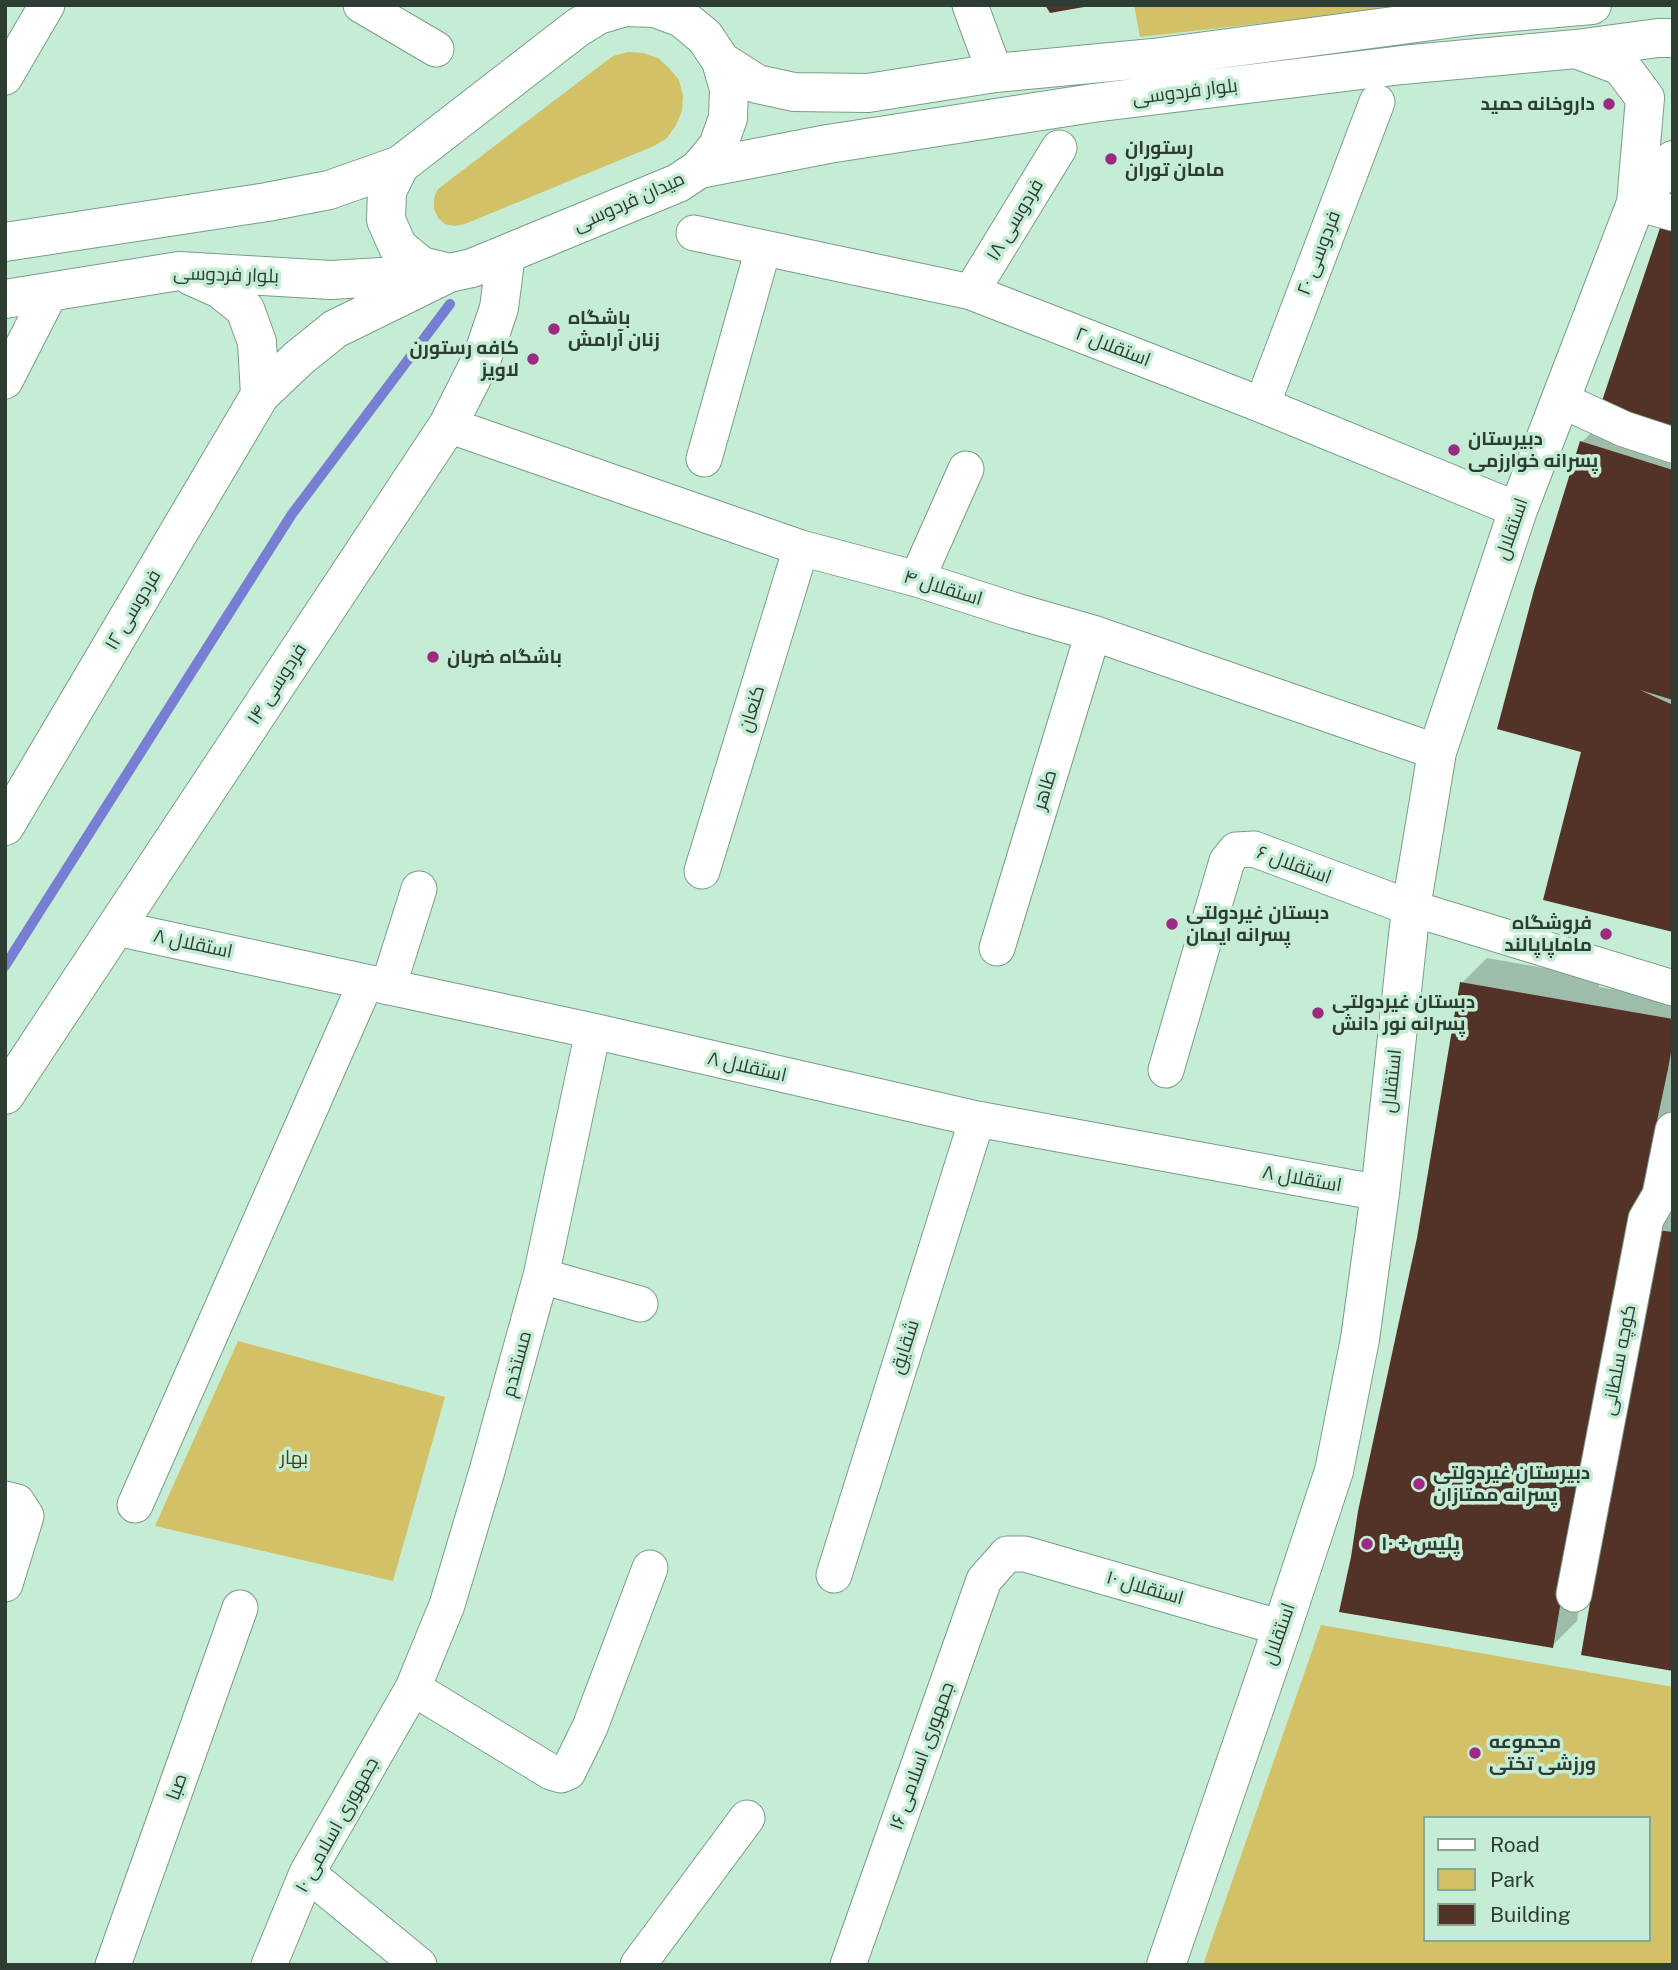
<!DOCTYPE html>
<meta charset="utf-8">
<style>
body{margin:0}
#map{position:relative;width:1678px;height:1970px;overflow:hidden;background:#c5ecd5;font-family:"Public Sans",sans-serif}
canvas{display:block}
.frame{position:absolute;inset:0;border:7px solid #2e3d34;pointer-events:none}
.legend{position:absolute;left:1423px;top:1816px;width:228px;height:126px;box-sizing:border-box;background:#c5ecd5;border:2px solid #89a695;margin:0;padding:9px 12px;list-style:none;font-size:21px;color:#2e3d34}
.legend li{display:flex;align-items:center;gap:14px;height:35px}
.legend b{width:35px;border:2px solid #89a695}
</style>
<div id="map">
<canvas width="1678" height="1970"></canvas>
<div class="frame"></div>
<ul class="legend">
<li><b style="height:9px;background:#fff"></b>Road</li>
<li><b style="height:19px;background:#d2c167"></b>Park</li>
<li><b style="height:19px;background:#533228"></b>Building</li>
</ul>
</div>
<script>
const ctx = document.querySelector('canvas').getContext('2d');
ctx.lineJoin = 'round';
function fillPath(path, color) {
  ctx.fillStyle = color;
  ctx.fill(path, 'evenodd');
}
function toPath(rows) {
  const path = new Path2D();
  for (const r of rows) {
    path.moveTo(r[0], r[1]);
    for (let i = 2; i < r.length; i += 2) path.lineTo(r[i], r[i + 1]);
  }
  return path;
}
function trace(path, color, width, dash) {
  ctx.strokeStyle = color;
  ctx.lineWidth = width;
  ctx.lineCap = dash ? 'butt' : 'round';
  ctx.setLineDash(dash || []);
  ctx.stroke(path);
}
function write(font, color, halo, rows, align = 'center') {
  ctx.font = font + ' "Public Sans",Cairo,sans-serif';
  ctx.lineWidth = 7;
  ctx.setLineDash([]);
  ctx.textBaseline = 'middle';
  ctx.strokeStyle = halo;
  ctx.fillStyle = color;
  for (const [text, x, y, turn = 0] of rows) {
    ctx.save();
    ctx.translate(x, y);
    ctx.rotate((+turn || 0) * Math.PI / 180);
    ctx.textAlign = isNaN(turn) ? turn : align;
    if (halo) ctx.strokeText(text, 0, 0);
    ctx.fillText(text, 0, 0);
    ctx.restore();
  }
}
fillPath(toPath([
 [1134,5,1423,5,1140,37],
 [628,52,643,53,658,58,669,68,679,80,683,96,682,111,676,125,667,138,654,146,465,224,455,226,445,224,438,218,434,209,434,198,438,189,601,65,613,56],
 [238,1341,445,1397,393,1581,155,1526],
 [1321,1625,1673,1687,1673,1965,1203,1965],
 [1424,1818,1648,1818,1648,1940,1424,1940]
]), '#d2c167');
fillPath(toPath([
 [1607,417,1673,438,1673,930,1583,750,1582,442],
 [1487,958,1600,978,1599,987,1673,1000,1673,1669,1625,1411,1606,1452,1577,1621,1552,1646,1419,1239,1462,983]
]), '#0003');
trace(toPath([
 [5,966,292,514,450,304]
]), '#777ed3', 10);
fillPath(toPath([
 [1045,5,1083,5,1084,7,1050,13],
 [1662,222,1673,226,1673,432,1600,407],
 [1580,441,1673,470,1673,700,1640,690,1673,705,1673,932,1543,900,1581,752,1497,729,1534,590],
 [1460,982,1673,1019,1673,1041,1668,1069,1582,1476,1553,1648,1339,1612,1351,1557,1358,1511,1417,1238],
 [1648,1229,1673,1232,1673,1671,1581,1655,1623,1411]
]), '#533228');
const street = toPath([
 [361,5,436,49],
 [970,5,995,73],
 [5,77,47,5],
 [1636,203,1673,213],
 [694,233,971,292,1262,405,1518,510],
 [971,292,1059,148],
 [5,381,51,291],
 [1561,400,1624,429,1673,445],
 [1262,405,1377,102],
 [448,425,801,548,917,579,1016,611,1093,633,1437,752],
 [704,459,763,249],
 [917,579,966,469],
 [702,871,801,548],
 [116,928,593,1031,977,1119,1380,1193],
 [997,948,1093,633],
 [388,987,419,889],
 [1166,1070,1227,861,1236,850,1254,849,1411,908,1673,988],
 [541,1276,640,1304],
 [5,1499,17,1502,26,1516,5,1584],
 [135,1505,366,982],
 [834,1575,977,1119],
 [1574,1594,1646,1219,1660,1195,1673,1130],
 [413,1688,551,1772,561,1775,568,1772,590,1727,650,1568],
 [307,1873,419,1965],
 [113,1965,240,1608],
 [269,1965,307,1873,413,1688,447,1605,487,1471,541,1276,593,1031],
 [638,1965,747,1818],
 [848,1965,984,1580,1007,1554,1025,1554,1282,1628]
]);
const secondary = toPath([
 [625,7,655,8,682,18,705,37,721,61,729,89,728,118,718,146,699,169,678,183,472,268,449,273,421,266,398,247,386,220,387,191,400,165,577,28,598,15,625,7],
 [721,61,757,84,794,92,868,93,995,73,1153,58,1477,15,1592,5],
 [699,169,828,144,1093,103,1402,65,1576,49,1658,38,1673,38],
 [1636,203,1673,160],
 [5,242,267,202,329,190,400,165],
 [191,276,220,289,245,309,257,342,260,395],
 [5,299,179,271,331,280,431,274],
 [5,826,260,395,299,358,335,329,449,273],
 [5,1095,448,425,482,358,499,308,506,254],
 [1166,1965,1282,1628,1334,1471,1360,1339,1380,1193,1411,908,1437,752,1518,510,1636,203,1645,98,1621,66,1576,49]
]);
trace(street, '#799d88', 37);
trace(secondary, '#799d88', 40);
trace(street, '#fff', 35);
trace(secondary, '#fff', 38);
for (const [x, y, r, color] of [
 [1609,104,7,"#9e2983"],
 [1111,159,7,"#9e2983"],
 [554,329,7,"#9e2983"],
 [533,359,7,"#9e2983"],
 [1454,450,7,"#9e2983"],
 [433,657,7,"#9e2983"],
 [1172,924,7,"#9e2983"],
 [1606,934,7,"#9e2983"],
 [1318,1013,7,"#9e2983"],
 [1419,1484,7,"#9e2983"],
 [1367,1544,7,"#9e2983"],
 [1475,1753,7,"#9e2983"]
]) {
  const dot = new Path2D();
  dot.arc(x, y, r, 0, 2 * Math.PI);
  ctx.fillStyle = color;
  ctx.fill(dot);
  trace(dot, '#c5ecd5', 2.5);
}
write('19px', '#2e3d34', '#c5ecd5', [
 ["بلوار فردوسی",1185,92,-7],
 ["میدان فردوسی",629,202,-24],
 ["فردوسی ۱۸",1015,220,-59],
 ["فردوسی ۲۰",1319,253,-69],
 ["بلوار فردوسی",226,275,2],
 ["استقلال ۲",1113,347,21],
 ["استقلال",1512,529,-71],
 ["استقلال ۴",943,588,17],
 ["فردوسی ۱۲",133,610,-59],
 ["فردوسی ۱۴",277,684,-57],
 ["کنعان",752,709,-73],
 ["طاهر",1045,790,-73],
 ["استقلال ۶",1294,865,20],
 ["استقلال ۸",193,944,12],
 ["استقلال ۸",747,1067,13],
 ["استقلال",1392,1081,-84],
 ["استقلال ۸",1302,1179,10],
 ["شقایق",905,1347,-72],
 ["کوچه سلطانی",1619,1360,-79],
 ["مستخدم",517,1364,-75],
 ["استقلال ۱۰",1145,1588,16],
 ["استقلال",1279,1634,-71],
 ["جمهوری اسلامی ۱۶",922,1756,-70],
 ["صبا",177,1787,-70],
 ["جمهوری اسلامی ۱۰",337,1825,-61]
]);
write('bold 19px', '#2e3d34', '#c5ecd5', [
 ["داروخانه حمید",1595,104,"right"],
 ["رستوران",1125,148],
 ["مامان توران",1125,170],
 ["باشگاه",568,318],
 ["زنان آرامش",568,340],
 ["کافه رستورن",519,348,"right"],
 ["لاویز",519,370,"right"],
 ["دبیرستان",1468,439],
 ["پسرانه خوارزمی",1468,461],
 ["باشگاه ضربان",447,657],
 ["دبستان غیردولتی",1186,913],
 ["پسرانه ایمان",1186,935],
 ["فروشگاه",1592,923,"right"],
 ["ماماپاپالند",1592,945,"right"],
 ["دبستان غیردولتی",1332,1002],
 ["پسرانه نور دانش",1332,1024],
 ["دبیرستان غیردولتی",1433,1473],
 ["پسرانه ممتازان",1433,1495],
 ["پلیس + ۱۰",1381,1544],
 ["مجموعه",1489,1742],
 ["ورزشی تختی",1489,1764]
], 'left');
write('19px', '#484013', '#c5ecd5', [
 ["بهار",294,1458]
]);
</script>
